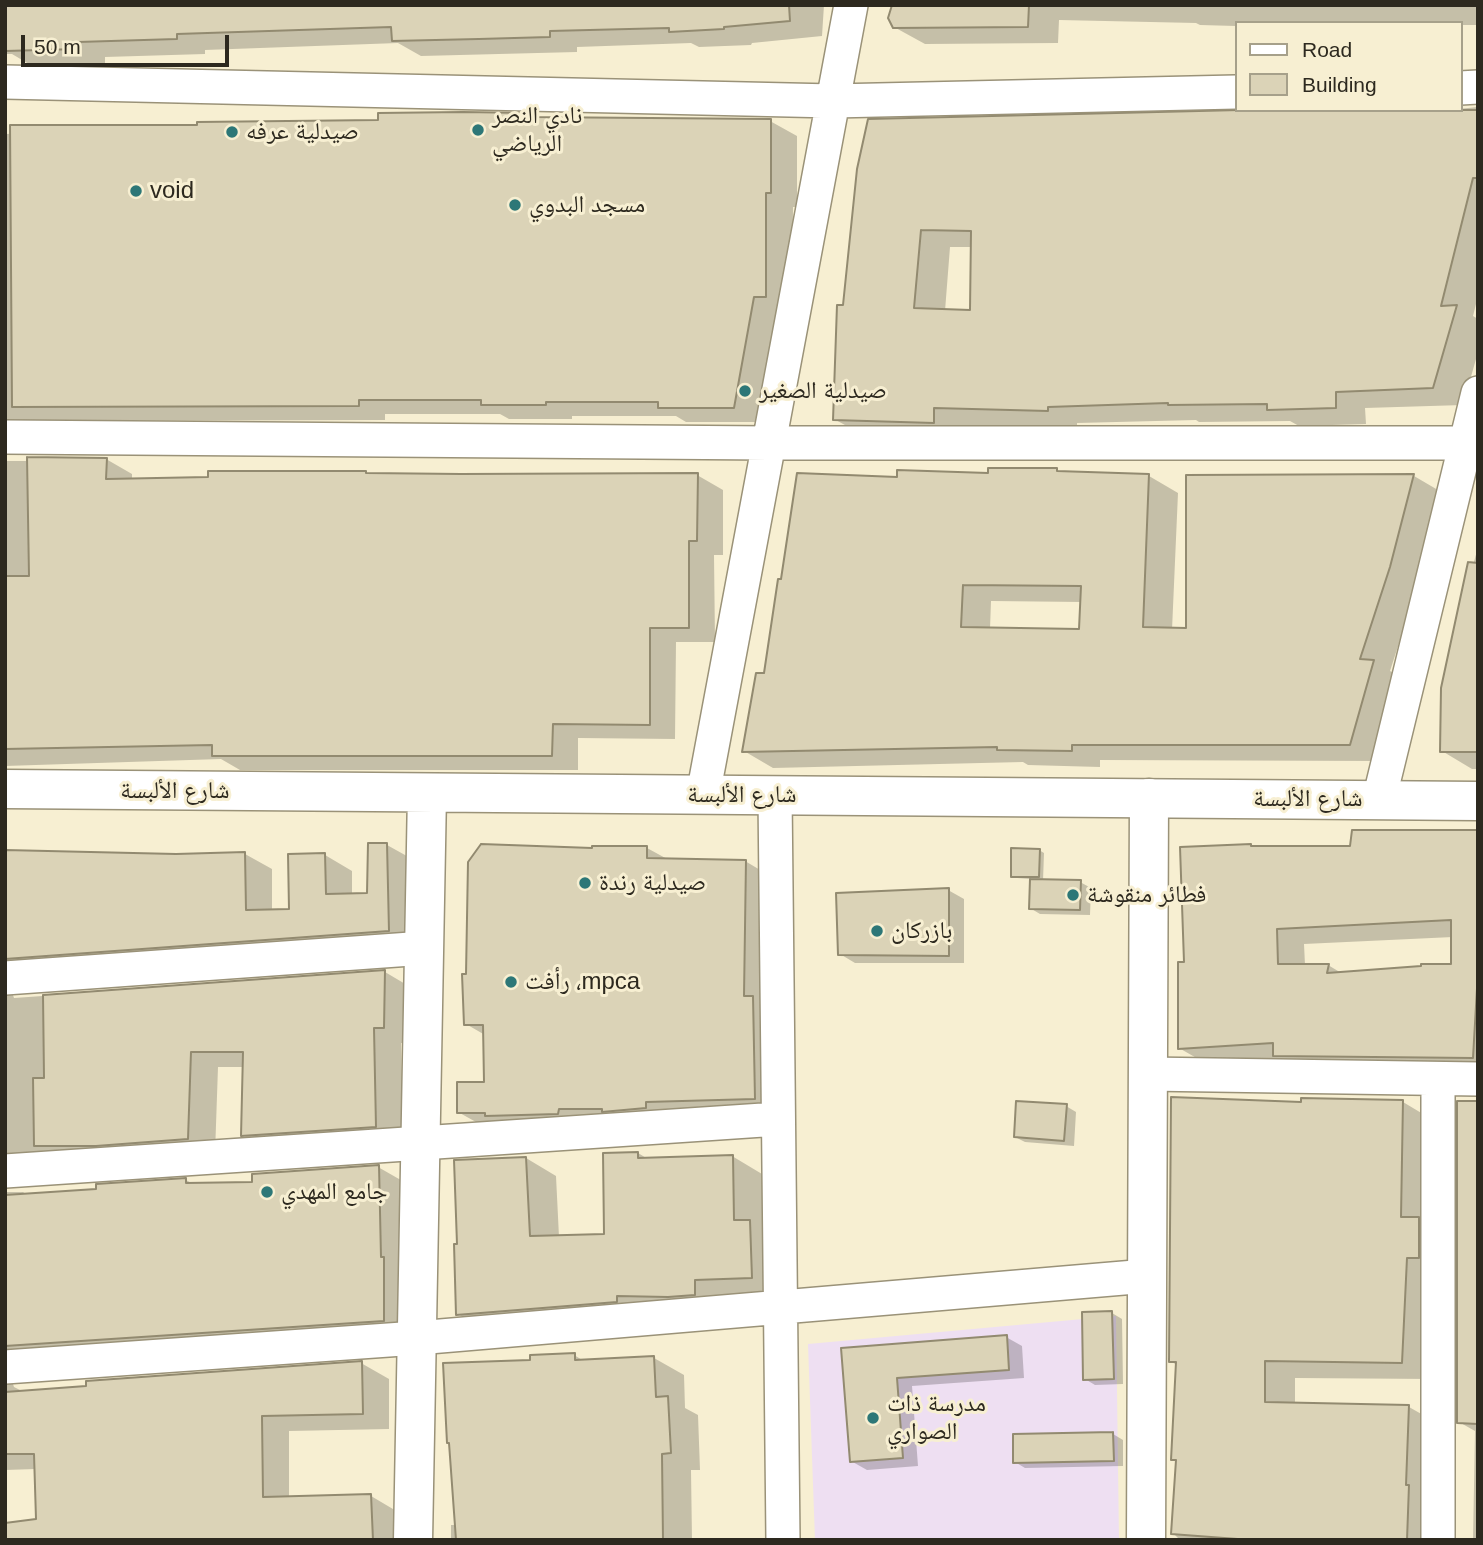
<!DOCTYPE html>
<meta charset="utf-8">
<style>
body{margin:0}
#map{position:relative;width:1483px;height:1545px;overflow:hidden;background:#f7efd2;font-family:Arial,sans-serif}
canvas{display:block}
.frame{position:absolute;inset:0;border:7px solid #2d291f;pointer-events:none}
.legend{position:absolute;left:1235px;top:21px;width:228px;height:91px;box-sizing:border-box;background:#f7efd2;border:2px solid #a6a08a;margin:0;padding:9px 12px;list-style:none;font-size:21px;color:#2d291f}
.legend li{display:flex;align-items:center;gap:14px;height:35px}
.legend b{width:35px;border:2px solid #a6a08a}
.scale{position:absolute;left:21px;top:35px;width:208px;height:32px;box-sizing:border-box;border:4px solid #2d291f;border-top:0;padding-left:9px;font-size:21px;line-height:24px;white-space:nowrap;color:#2d291f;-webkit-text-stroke:5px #f7efd2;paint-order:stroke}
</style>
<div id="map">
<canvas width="1483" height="1545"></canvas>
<div class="frame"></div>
<ul class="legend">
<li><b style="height:9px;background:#fff"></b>Road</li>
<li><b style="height:19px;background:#dbd3b7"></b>Building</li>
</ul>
<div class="scale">50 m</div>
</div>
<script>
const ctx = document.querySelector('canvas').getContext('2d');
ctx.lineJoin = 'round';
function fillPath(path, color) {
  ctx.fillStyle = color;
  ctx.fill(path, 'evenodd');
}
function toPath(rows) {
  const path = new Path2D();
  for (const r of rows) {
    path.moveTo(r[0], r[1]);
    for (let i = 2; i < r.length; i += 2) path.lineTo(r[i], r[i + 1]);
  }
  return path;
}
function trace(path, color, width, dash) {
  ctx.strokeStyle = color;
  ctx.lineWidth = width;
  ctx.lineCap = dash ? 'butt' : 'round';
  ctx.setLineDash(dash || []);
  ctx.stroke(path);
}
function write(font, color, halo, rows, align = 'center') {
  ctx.font = font + ' Arial,"Noto Naskh Arabic",sans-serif';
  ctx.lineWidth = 6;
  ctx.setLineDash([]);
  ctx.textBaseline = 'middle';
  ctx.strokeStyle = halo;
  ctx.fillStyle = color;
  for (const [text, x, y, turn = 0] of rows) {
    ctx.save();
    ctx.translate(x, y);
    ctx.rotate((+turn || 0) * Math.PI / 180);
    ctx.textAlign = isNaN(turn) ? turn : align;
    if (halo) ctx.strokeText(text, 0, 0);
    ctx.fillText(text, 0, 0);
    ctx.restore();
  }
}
fillPath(toPath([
 [1116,1316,1119,1540,815,1540,808,1344]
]), '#eedff2');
fillPath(toPath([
 [5,5,824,5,822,36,752,43,751,45,699,47,691,43,577,47,577,52,421,56,398,43,205,50,205,54,105,57,105,64,34,67,12,54,5,54],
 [893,5,1478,5,1478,25,1460,25,1460,23,1236,23,1236,26,1200,25,1196,23,1059,20,1058,43,925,44,894,27],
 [1478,107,1478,296,1473,316,1478,319,1478,352,1463,405,1365,408,1366,424,1299,426,1290,421,1199,422,1196,420,1077,423,1077,427,964,425,964,440,865,436,834,419,859,169],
 [950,247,972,247,971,312,945,311],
 [528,115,534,118,770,121,797,136,797,207,793,207,792,312,760,422,686,422,676,416,572,416,572,419,509,419,500,414,385,414,385,420,11,421,5,429,5,134],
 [26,459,106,459,132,474,132,480,365,473,369,475,697,475,723,490,723,555,714,555,715,642,676,642,675,739,578,738,578,770,240,770,221,759,5,766,5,461,26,461],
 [1057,470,1061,472,1149,476,1178,493,1172,630,1187,630,1188,477,1414,476,1443,493,1418,584,1390,671,1403,678,1379,761,1100,760,1100,767,1028,765,1023,762,773,768,744,751,766,674,898,479],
 [991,601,1082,602,1081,631,990,629],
 [1478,547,1478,769,1472,769,1442,751,1467,588],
 [1478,831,1478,1073,1302,1071,1283,1059,1207,1064,1179,1048,1186,963,1251,845,1255,848,1352,847],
 [1453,937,1452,965,1343,974,1328,965,1305,965,1304,944],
 [387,845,414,860,415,946,15,985,13,995,14,998,385,972,412,988,411,1043,401,1043,403,1142,270,1151,243,1135,244,1067,218,1067,215,1154,5,1176,5,852,176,856,245,854,272,869,272,911,290,910,325,855,352,871,352,895,369,894],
 [647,848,669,860,745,861,772,877,782,1113,485,1127,458,1112,486,1083,485,1035,466,1024,467,976,594,850],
 [1039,850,1044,853,1043,881,1080,882,1091,888,1090,915,1040,914,1030,908,1031,879,1017,878,1013,876],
 [948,890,964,899,964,963,855,963,840,954],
 [1403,1102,1433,1120,1432,1379,1295,1378,1295,1404,1409,1407,1439,1424,1438,1540,1180,1540,1173,1533,1177,1462,1173,1459,1177,1365,1170,1361,1303,1104],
 [1478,1103,1478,1540,1473,1540,1475,1431,1459,1422],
 [1066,1106,1076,1112,1074,1146,1025,1142,1015,1137],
 [638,1153,648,1159,732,1156,762,1174,763,1230,782,1295,488,1332,458,1314,526,1158,556,1176,559,1237,606,1236],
 [378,1167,406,1183,411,1336,15,1374,13,1384,14,1387,24,1392,361,1363,389,1379,389,1429,289,1431,289,1498,371,1496,398,1512,399,1540,5,1540,38,1521,36,1469,5,1470,5,1192,23,1192,29,1196,97,1191,97,1186,186,1180,195,1185,253,1184],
 [1112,1313,1122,1319,1123,1384,1095,1385,1085,1379],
 [1006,1337,1022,1346,1024,1378,912,1386,918,1466,867,1470,851,1461,843,1350],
 [574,1355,584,1361,654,1358,684,1375,685,1408,698,1415,700,1470,691,1470,692,1540,451,1540,451,1525,457,1525,532,1362],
 [1113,1434,1123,1440,1123,1466,1025,1468,1015,1462],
 [1030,1539,1032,1540,851,1540]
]), '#0003');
const building = toPath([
 [5,5,789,5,790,21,724,27,724,29,669,32,669,28,550,31,550,37,479,39,392,41,391,27,177,34,177,39,78,42,78,49,5,51,5,5],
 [892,5,1029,5,1028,27,893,28,888,18,892,5],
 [1240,110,1478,110,1478,178,1473,178,1441,306,1457,305,1433,388,1336,392,1336,408,1267,410,1267,404,1168,405,1168,403,1048,407,1048,411,934,408,934,423,833,420,837,305,843,305,857,169,868,119,1240,110],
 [921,230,971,231,970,310,914,308,921,230],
 [463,112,529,113,529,117,771,119,771,193,766,193,766,297,754,297,734,408,658,408,658,402,546,402,546,405,481,405,481,400,359,400,359,406,12,407,10,125,197,125,197,122,378,120,378,113,463,112],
 [27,457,107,458,106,479,208,477,208,471,366,471,366,473,461,474,698,473,697,541,689,541,689,628,650,628,650,725,553,724,552,756,212,756,212,745,5,749,5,576,29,576,27,457],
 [988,468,1057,468,1057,471,1149,474,1143,627,1186,628,1186,475,1414,474,1390,567,1360,659,1374,660,1350,745,1072,745,1072,751,997,750,997,747,742,752,756,673,764,673,778,579,781,579,797,473,897,477,897,470,988,473,988,468],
 [963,585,1081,586,1079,629,961,627,963,585],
 [1468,562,1478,563,1478,752,1440,752,1441,688,1468,562],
 [1352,830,1478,830,1478,971,1473,1058,1273,1056,1273,1043,1178,1049,1178,962,1184,962,1180,847,1251,844,1251,846,1350,846,1352,830],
 [1451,920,1451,964,1421,964,1421,966,1327,973,1329,964,1278,964,1277,929,1451,920],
 [368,843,387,843,389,931,5,959,5,850,176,854,245,852,246,910,289,909,288,854,325,853,326,894,367,893,368,843],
 [481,844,592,848,592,846,647,846,647,858,746,860,744,996,753,996,755,1099,646,1102,646,1108,602,1112,602,1109,559,1109,558,1114,485,1116,485,1113,457,1113,457,1082,484,1082,483,1025,464,1025,462,974,466,974,468,862,481,844],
 [1011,848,1040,849,1039,877,1011,877,1011,848],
 [1030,879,1081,880,1080,910,1029,909,1030,879],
 [949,888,949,956,838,955,836,893,949,888],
 [385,970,384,1028,374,1028,376,1127,241,1136,243,1052,191,1052,188,1139,96,1146,34,1146,33,1078,44,1078,43,995,385,970],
 [1171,1097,1301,1102,1301,1098,1403,1100,1401,1217,1419,1217,1419,1258,1407,1258,1402,1363,1265,1361,1265,1402,1409,1405,1406,1485,1409,1485,1407,1540,1251,1540,1171,1534,1176,1460,1171,1460,1176,1362,1169,1362,1171,1097],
 [1016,1101,1067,1104,1064,1141,1014,1137,1016,1101],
 [1457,1101,1478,1101,1478,1424,1457,1423,1457,1101],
 [638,1152,638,1158,733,1155,734,1220,750,1220,752,1278,695,1280,695,1295,668,1297,617,1296,617,1302,456,1315,454,1244,457,1244,454,1160,526,1157,530,1236,604,1234,603,1153,638,1152],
 [379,1165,381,1257,384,1257,384,1321,5,1346,5,1195,96,1189,96,1184,186,1178,186,1183,252,1182,252,1174,379,1165],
 [1112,1311,1114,1379,1083,1380,1082,1312,1112,1311],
 [1007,1335,1009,1370,897,1378,903,1458,850,1462,841,1348,1007,1335],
 [575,1353,575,1360,654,1356,656,1397,668,1396,671,1453,662,1454,663,1540,456,1540,449,1443,447,1443,443,1363,530,1360,530,1355,575,1353],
 [362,1361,363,1414,262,1416,263,1497,371,1494,373,1540,5,1540,5,1523,36,1519,34,1454,5,1454,5,1392,86,1386,86,1381,362,1361],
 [1113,1432,1114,1461,1013,1463,1013,1434,1113,1432]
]);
fillPath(building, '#dbd3b7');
trace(building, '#928a70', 2);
const minor = toPath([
 [5,82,833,101,1236,92],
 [1460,88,1478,87],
 [5,437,769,443,1478,443],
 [703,795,851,5],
 [775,795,783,1540],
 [1379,800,1478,393],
 [5,978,425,948],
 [1147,1074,1478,1079],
 [5,1171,778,1119],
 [5,1367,417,1338,1147,1276],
 [1438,1540,1438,1079]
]);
const tertiary = toPath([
 [1146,1540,1149,798]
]);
const secondary = toPath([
 [5,789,1478,801],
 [413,1540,427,793]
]);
trace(minor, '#9a9278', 36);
trace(tertiary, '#9a9278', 41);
trace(secondary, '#9a9278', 41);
trace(minor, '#fff', 33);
trace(tertiary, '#fff', 38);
trace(secondary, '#fff', 38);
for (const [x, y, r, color] of [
 [478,130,7,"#2d7777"],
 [232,132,7,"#2d7777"],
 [136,191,7,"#2d7777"],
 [515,205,7,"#2d7777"],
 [745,391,7,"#2d7777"],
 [585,883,7,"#2d7777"],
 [1073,895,7,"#2d7777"],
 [877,931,7,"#2d7777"],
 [511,982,7,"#2d7777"],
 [267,1192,7,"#2d7777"],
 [873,1418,7,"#2d7777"]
]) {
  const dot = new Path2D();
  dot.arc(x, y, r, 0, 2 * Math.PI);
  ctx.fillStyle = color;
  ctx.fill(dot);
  trace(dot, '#f7efd2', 2.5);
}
write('24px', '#2d291f', '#f7efd2', [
 ["نادي النصر",492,116],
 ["الرياضي",492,144],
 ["صيدلية عرفه",246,132],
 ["void",150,191],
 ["مسجد البدوي",529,205],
 ["صيدلية الصغير",759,391],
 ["صيدلية رندة",599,883],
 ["فطائر منقوشة",1087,895],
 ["بازركان",891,931],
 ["رأفت ،mpca",525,982],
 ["جامع المهدي",281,1192],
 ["مدرسة ذات",887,1404],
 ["الصواري",887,1432]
], 'left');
write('24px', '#2d291f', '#f7efd2', [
 ["شارع الألبسة",175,791],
 ["شارع الألبسة",742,795],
 ["شارع الألبسة",1308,799]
]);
</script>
